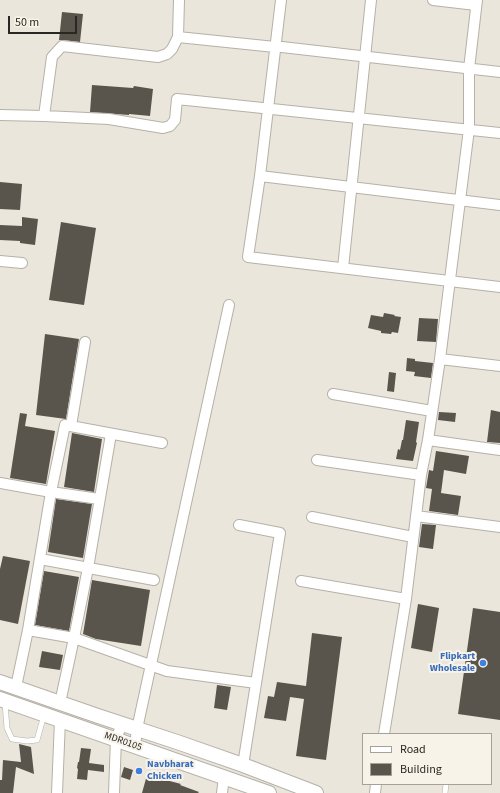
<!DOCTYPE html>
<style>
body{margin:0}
#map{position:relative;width:500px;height:793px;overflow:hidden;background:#ebe6db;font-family:"Source Sans 3",sans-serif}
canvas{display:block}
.legend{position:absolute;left:362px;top:733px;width:130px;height:52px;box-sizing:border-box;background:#f8f3e8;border:1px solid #a5a199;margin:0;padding:5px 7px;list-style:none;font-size:12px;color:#292723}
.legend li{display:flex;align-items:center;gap:8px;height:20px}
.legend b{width:20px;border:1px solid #a5a199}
.scale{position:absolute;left:8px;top:16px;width:69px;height:18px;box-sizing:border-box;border:2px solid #292723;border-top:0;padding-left:5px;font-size:12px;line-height:14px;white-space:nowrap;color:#292723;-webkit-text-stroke:3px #f8f3e8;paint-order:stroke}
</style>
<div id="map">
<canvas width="500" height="793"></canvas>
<ul class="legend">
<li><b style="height:5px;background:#fff"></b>Road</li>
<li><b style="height:11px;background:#59554c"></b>Building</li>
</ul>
<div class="scale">50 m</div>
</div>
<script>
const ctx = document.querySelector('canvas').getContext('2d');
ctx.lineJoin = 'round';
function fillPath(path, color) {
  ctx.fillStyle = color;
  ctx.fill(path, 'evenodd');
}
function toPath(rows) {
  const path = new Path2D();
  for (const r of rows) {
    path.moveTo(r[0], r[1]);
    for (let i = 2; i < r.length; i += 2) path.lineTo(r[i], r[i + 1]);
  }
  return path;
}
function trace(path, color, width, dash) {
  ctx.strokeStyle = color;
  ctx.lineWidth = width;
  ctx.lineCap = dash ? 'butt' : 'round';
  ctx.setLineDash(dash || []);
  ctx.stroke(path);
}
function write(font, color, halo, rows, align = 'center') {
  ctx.font = font + ' "Source Sans 3",sans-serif';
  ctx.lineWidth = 4;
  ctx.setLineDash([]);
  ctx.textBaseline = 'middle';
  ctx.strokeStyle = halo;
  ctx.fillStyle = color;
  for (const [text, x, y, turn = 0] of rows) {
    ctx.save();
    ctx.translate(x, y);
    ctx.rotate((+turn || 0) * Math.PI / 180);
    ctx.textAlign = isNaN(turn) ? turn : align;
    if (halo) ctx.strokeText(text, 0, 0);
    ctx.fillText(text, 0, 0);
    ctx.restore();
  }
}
fillPath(toPath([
 [62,12,83,14,80,42,63,40,59,40],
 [92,85,133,88,134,86,153,89,150,116,129,114,129,115,90,112],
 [0,182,22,184,20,210,0,209],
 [22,217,38,219,35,245,20,243,20,241,0,240,0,225,22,226],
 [61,222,96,228,84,305,49,300],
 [384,313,395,315,394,316,401,317,398,333,392,332,391,334,381,333,381,331,368,328,371,315,383,317],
 [419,318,438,319,436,342,417,341],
 [45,334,79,339,66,419,36,415],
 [407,358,415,359,415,361,433,363,431,378,414,376,415,372,406,371],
 [389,372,396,373,394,392,387,391],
 [491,410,500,412,500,443,487,442],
 [439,412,456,413,455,422,438,420],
 [20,413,27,414,25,426,55,431,46,484,10,478],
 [406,420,419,422,416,442,417,443,413,461,396,459,398,449,400,450,402,440,403,440],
 [72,433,102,439,94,492,64,487],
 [436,451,469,456,466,474,444,470,441,493,461,496,458,515,429,511,432,489,426,488,429,470,433,471],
 [56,499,92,504,83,558,48,552],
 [422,524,436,525,433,549,419,547],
 [3,556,30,561,18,624,0,620,0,569],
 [44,571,79,577,69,631,35,625],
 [92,580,150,590,141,646,96,639,83,634],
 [418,604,439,608,432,652,411,648],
 [473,608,500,612,500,720,458,714],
 [312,633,342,637,326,760,296,756,304,699,290,697,286,721,264,718,268,696,274,697,277,682,306,686],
 [42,651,63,655,60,670,39,667],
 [217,685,231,687,227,710,214,708],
 [19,744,31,747,34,774,16,767,13,793,0,793,0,780,2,780,3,760,21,762],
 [81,748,91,749,89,763,104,765,104,772,88,770,87,780,77,779,78,769,77,768,78,762,79,762],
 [124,767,133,770,130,780,121,777],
 [147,775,181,784,180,785,199,792,198,793,142,793]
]), '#59554c');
const service = toPath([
 [5,703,7,728,12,739,27,741,37,740,44,715],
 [445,793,446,784]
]);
const minor = toPath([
 [281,0,260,176,500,205],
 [433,0,476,5],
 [178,37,275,47,282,47,500,72],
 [0,115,44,116,109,119,163,128,170,126,175,120,177,99,500,133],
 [44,116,52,57,62,46,158,57,167,54,172,49,178,37,179,0],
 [260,176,248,257,500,287],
 [0,261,22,263],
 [343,268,371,0],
 [440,359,500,366],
 [333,394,432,411],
 [71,426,85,342],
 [428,440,500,450],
 [317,460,421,475],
 [0,483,51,492,28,630,16,687],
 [99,499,51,492,65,425,162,443],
 [416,516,500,527],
 [312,517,413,537],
 [239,525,280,533,243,765],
 [40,559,154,580],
 [301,581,406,599],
 [28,630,74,638,167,671,256,683],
 [60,703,74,638,88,568,111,434],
 [384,734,406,599,421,475,428,440,440,359,469,129,469,69,477,0],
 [135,746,137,729,229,305],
 [57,793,60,720],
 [114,793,116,739,122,724],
 [222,793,224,777],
 [375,793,376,784]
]);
const secondary = toPath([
 [0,682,98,716,177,742,243,765,316,793],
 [0,699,269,793]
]);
trace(service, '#b6b1a7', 6);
trace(minor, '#b6b1a7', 12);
trace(secondary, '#b6b1a7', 16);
trace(service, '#fff', 5);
trace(minor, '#fff', 10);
trace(secondary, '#fff', 14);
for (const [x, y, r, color] of [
 [483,663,4,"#3f7fe0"],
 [139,771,4,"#3f7fe0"]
]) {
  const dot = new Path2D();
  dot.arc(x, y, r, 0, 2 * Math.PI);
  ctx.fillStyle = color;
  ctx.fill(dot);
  trace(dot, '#f8f3e8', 1.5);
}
write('bold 10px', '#366cbe', '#f8f3e8', [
 ["Flipkart",475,657],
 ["Wholesale",475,669],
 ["Navbharat",147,765,"left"],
 ["Chicken",147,777,"left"]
], 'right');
write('10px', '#292723', '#f8f3e8', [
 ["MDR0105",123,742,19]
]);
</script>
